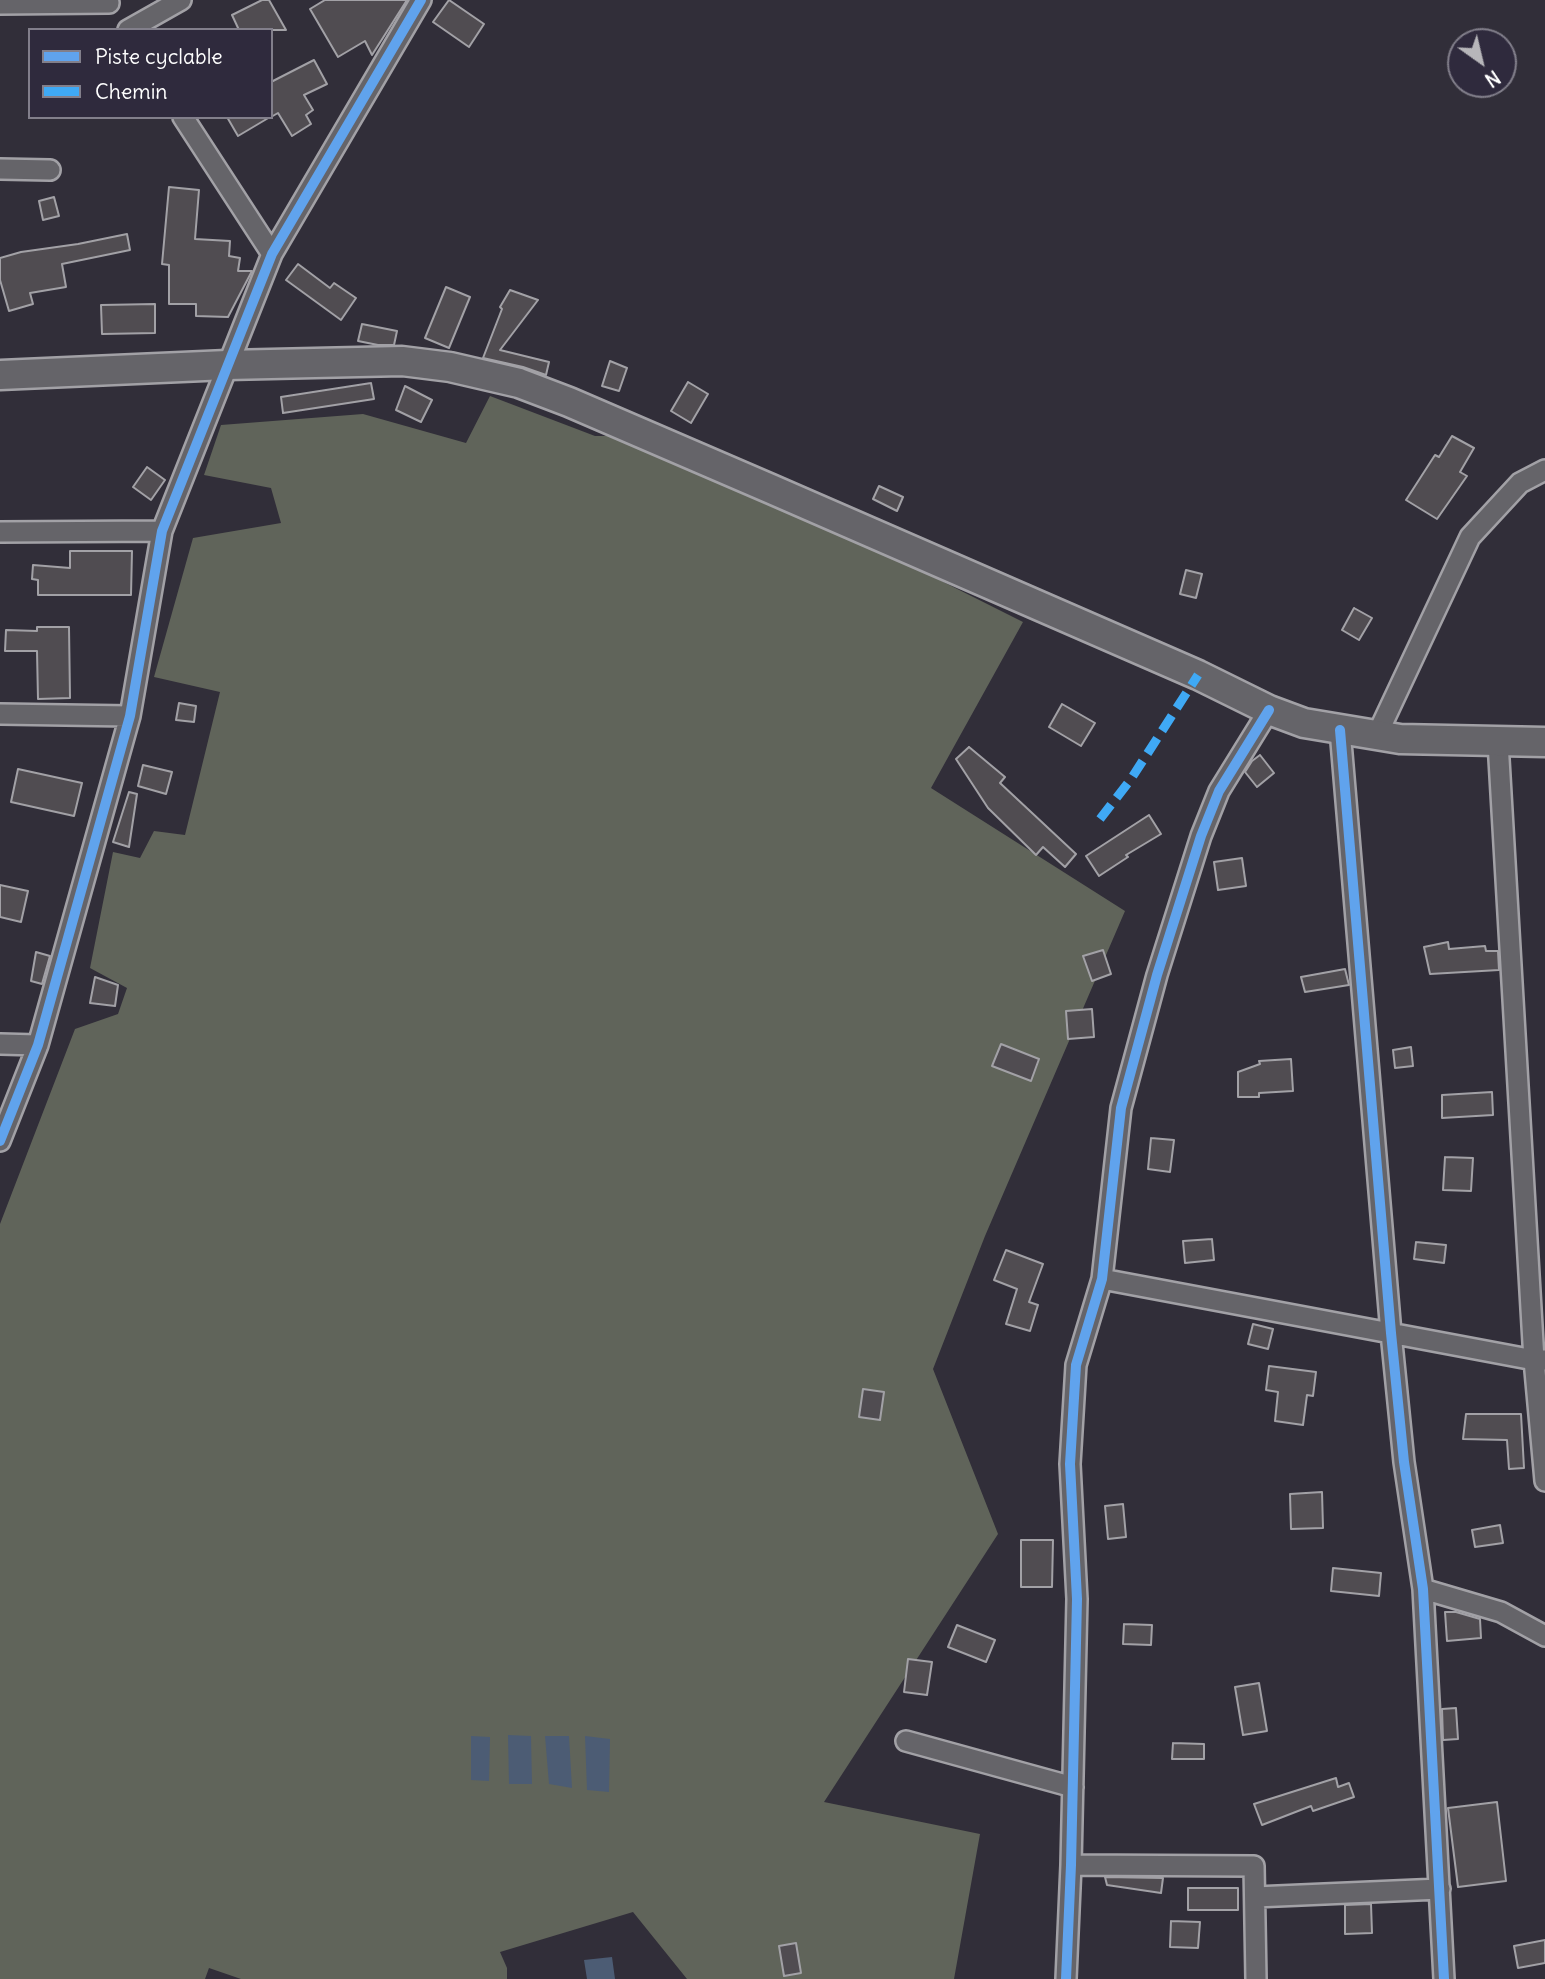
<!DOCTYPE html>
<style>
body{margin:0}
#map{position:relative;width:1545px;height:1979px;overflow:hidden;background:#312e39;font-family:Delius,sans-serif}
canvas{display:block}
.legend{position:absolute;left:28px;top:28px;width:245px;height:91px;box-sizing:border-box;background:#2f2a3d;border:2px solid #827f8b;margin:0;padding:9px 12px;list-style:none;font-size:21px;color:#fff}
.legend li{display:flex;align-items:center;gap:14px;height:35px}
.legend b{width:35px;border:2px solid #827f8b}
.north{position:absolute;left:1447px;top:28px;width:70px;height:70px;box-sizing:border-box;background:#2f2a3d;border:2px solid #827f8b;border-radius:50%;rotate:146deg;font-size:19px;font-weight:700;line-height:28px;text-align:center;color:#fff}
.north::after{content:'';display:block;margin:auto;width:24px;height:32px;background:#b7b6ba;clip-path:polygon(50% 0,100% 100%,50% 72%,0 100%)}
</style>
<div id="map">
<canvas width="1545" height="1979"></canvas>
<ul class="legend">
<li><b style="height:9px;background:#60a3ed"></b>Piste cyclable</li>
<li><b style="height:9px;background:#3fa9f5"></b>Chemin</li>
</ul>
<div class="north">N</div>
</div>
<script>
const ctx = document.querySelector('canvas').getContext('2d');
ctx.lineJoin = 'round';
function fillPath(path, color) {
  ctx.fillStyle = color;
  ctx.fill(path, 'evenodd');
}
function toPath(rows) {
  const path = new Path2D();
  for (const r of rows) {
    path.moveTo(r[0], r[1]);
    for (let i = 2; i < r.length; i += 2) path.lineTo(r[i], r[i + 1]);
  }
  return path;
}
function trace(path, color, width, dash) {
  ctx.strokeStyle = color;
  ctx.lineWidth = width;
  ctx.lineCap = dash ? 'butt' : 'round';
  ctx.setLineDash(dash || []);
  ctx.stroke(path);
}
fillPath(toPath([
 [490,396,595,436,623,436,810,515,1023,622,931,788,1125,911,985,1236,933,1369,998,1534,824,1802,980,1834,954,1979,687,1979,633,1912,500,1952,507,1968,507,1979,241,1979,209,1968,205,1979,0,1979,0,1224,75,1029,118,1014,127,988,90,968,113,852,140,858,154,831,185,835,220,692,154,677,193,538,281,523,271,488,204,475,221,425,363,414,466,443]
]), '#60645a');
fillPath(toPath([
 [508,1735,531,1736,532,1784,509,1784],
 [471,1736,490,1737,489,1781,471,1780],
 [545,1736,569,1736,572,1788,549,1784],
 [585,1736,610,1739,609,1792,587,1790],
 [612,1957,615,1979,587,1979,584,1960]
]), '#4c5c74');
const building = toPath([
 [262,0,269,0,286,30,239,30,232,15,262,0],
 [325,0,407,0,372,55,365,41,338,57,310,9,325,0],
 [449,0,484,24,469,47,433,22,449,0],
 [314,60,327,84,304,95,313,110,306,115,311,124,292,136,278,113,271,117,271,82,314,60],
 [227,117,270,117,238,136,227,117],
 [169,187,199,190,195,239,230,241,229,256,240,258,238,271,252,271,228,317,196,316,196,304,169,304,169,265,162,264,169,187],
 [54,197,59,216,43,220,39,201,54,197],
 [127,234,130,250,62,264,66,287,30,293,33,304,9,311,0,280,0,258,21,252,78,244,127,234],
 [298,264,330,288,334,283,356,298,341,320,286,280,298,264],
 [446,287,470,297,449,348,425,338,446,287],
 [510,290,538,300,500,350,549,362,546,375,523,367,483,358,502,309,500,307,510,290],
 [155,304,155,333,102,334,101,305,155,304],
 [362,324,397,331,394,345,378,345,358,341,362,324],
 [610,361,627,368,619,391,602,386,610,361],
 [688,382,708,394,691,423,671,411,688,382],
 [371,383,374,399,283,413,281,397,371,383],
 [405,386,432,400,421,422,396,410,405,386],
 [1452,436,1474,448,1460,472,1467,476,1437,519,1406,500,1435,455,1439,457,1452,436],
 [147,467,165,480,151,500,133,487,147,467],
 [879,486,903,497,897,511,873,499,879,486],
 [70,551,132,551,131,595,38,595,38,580,32,579,33,565,70,568,70,551],
 [1186,570,1202,574,1196,598,1180,594,1186,570],
 [1354,608,1372,618,1359,640,1342,630,1354,608],
 [37,627,69,627,70,698,38,699,37,651,5,651,6,630,37,631,37,627],
 [179,703,196,706,194,722,176,720,179,703],
 [1062,704,1095,723,1081,746,1049,727,1062,704],
 [969,747,1005,777,1000,783,1076,854,1065,867,1043,847,1036,855,988,808,956,759,969,747],
 [1260,755,1274,773,1257,787,1245,772,1252,761,1260,755],
 [143,765,172,772,166,794,138,786,143,765],
 [18,769,82,783,74,816,11,802,18,769],
 [129,792,137,794,129,847,113,842,129,792],
 [1149,815,1161,834,1126,855,1128,857,1099,876,1086,856,1149,815],
 [1242,858,1246,886,1218,890,1214,862,1242,858],
 [0,885,28,891,21,922,0,917,0,885],
 [1448,942,1449,949,1485,946,1486,951,1498,951,1499,970,1430,974,1424,947,1448,942],
 [1103,950,1111,974,1092,981,1083,956,1103,950],
 [36,952,50,956,42,984,31,981,36,952],
 [1345,969,1349,985,1305,992,1301,977,1345,969],
 [95,977,118,985,115,1006,90,1003,95,977],
 [1092,1009,1094,1037,1068,1039,1066,1011,1092,1009],
 [1001,1044,1039,1059,1031,1081,992,1066,1001,1044],
 [1411,1047,1413,1066,1395,1068,1393,1050,1411,1047],
 [1291,1059,1293,1091,1259,1093,1259,1097,1238,1097,1238,1072,1260,1064,1259,1061,1291,1059],
 [1492,1092,1493,1115,1442,1118,1442,1095,1492,1092],
 [1151,1138,1174,1140,1170,1172,1148,1169,1151,1138],
 [1445,1157,1473,1158,1471,1191,1443,1190,1445,1157],
 [1212,1239,1214,1260,1185,1263,1183,1241,1212,1239],
 [1416,1242,1446,1245,1444,1263,1414,1259,1416,1242],
 [1006,1250,1043,1264,1029,1302,1038,1305,1030,1331,1006,1324,1017,1289,994,1280,1006,1250],
 [1253,1324,1273,1329,1268,1349,1248,1344,1253,1324],
 [1269,1366,1316,1372,1313,1396,1307,1395,1303,1425,1275,1421,1278,1392,1266,1390,1269,1366],
 [863,1389,884,1392,880,1420,859,1417,863,1389],
 [1466,1414,1521,1414,1524,1468,1509,1469,1507,1440,1463,1439,1466,1414],
 [1322,1492,1323,1528,1291,1529,1290,1494,1322,1492],
 [1123,1504,1126,1537,1108,1539,1105,1506,1123,1504],
 [1500,1525,1503,1543,1475,1547,1472,1530,1500,1525],
 [1021,1540,1053,1540,1052,1587,1021,1587,1021,1540],
 [1333,1568,1381,1573,1379,1596,1331,1591,1333,1568],
 [1445,1612,1456,1612,1480,1619,1481,1638,1447,1641,1445,1612],
 [1124,1624,1152,1625,1151,1645,1123,1644,1124,1624],
 [957,1625,995,1640,986,1662,948,1647,957,1625],
 [908,1659,932,1662,927,1695,904,1692,908,1659],
 [1259,1683,1267,1731,1243,1735,1235,1687,1259,1683],
 [1456,1708,1458,1739,1443,1740,1442,1709,1456,1708],
 [1173,1743,1204,1744,1204,1759,1172,1759,1173,1743],
 [1336,1778,1338,1787,1349,1783,1354,1797,1313,1811,1311,1806,1262,1825,1254,1804,1336,1778],
 [1497,1802,1506,1881,1458,1887,1448,1808,1497,1802],
 [1105,1877,1163,1878,1161,1893,1107,1885,1105,1877],
 [1188,1888,1238,1888,1238,1910,1188,1910,1188,1888],
 [1371,1904,1372,1933,1345,1934,1345,1905,1371,1904],
 [1171,1921,1200,1922,1198,1948,1170,1947,1171,1921],
 [1545,1940,1545,1963,1518,1968,1514,1946,1545,1940],
 [796,1943,801,1973,784,1976,779,1946,796,1943]
]);
fillPath(building, '#504c51');
trace(building, '#a2a1a6', 2);
const street = toPath([
 [0,4,109,3],
 [128,30,181,0],
 [183,117,272,254],
 [0,169,50,170],
 [0,532,162,531],
 [0,714,130,716],
 [1340,730,1391,1333,1404,1462,1423,1589,1444,1979],
 [1376,737,1470,537,1520,483,1545,470],
 [1498,742,1534,1360,1545,1481],
 [0,1044,38,1045],
 [0,1141,38,1045,130,716,162,531,272,254,421,0],
 [1102,1279,1534,1360,1545,1360],
 [1423,1589,1501,1612,1545,1636],
 [906,1741,1073,1787],
 [1071,1865,1254,1866,1256,1979],
 [1255,1897,1440,1889],
 [1066,1979,1071,1865,1077,1599,1070,1464,1076,1365,1102,1279,1121,1108,1157,975,1201,836,1219,791,1269,710]
]);
const secondary = toPath([
 [0,375,227,365,402,361,450,367,519,383,569,402,771,489,1198,675,1269,710,1304,723,1400,739,1545,742]
]);
trace(street, '#a2a1a6', 24);
trace(secondary, '#a2a1a6', 33);
trace(street, '#656469', 19);
trace(secondary, '#656469', 28);
trace(toPath([
 [1100,819,1131,779,1198,675]
]), '#3fa9f5', 9, [18, 9]);
trace(toPath([
 [1340,730,1391,1333,1404,1462,1423,1589,1444,1979],
 [0,1141,38,1045,130,716,162,531,272,254,421,0],
 [1066,1979,1071,1865,1077,1599,1070,1464,1076,1365,1102,1279,1121,1108,1157,975,1201,836,1219,791,1269,710]
]), '#60a3ed', 10);
</script>
